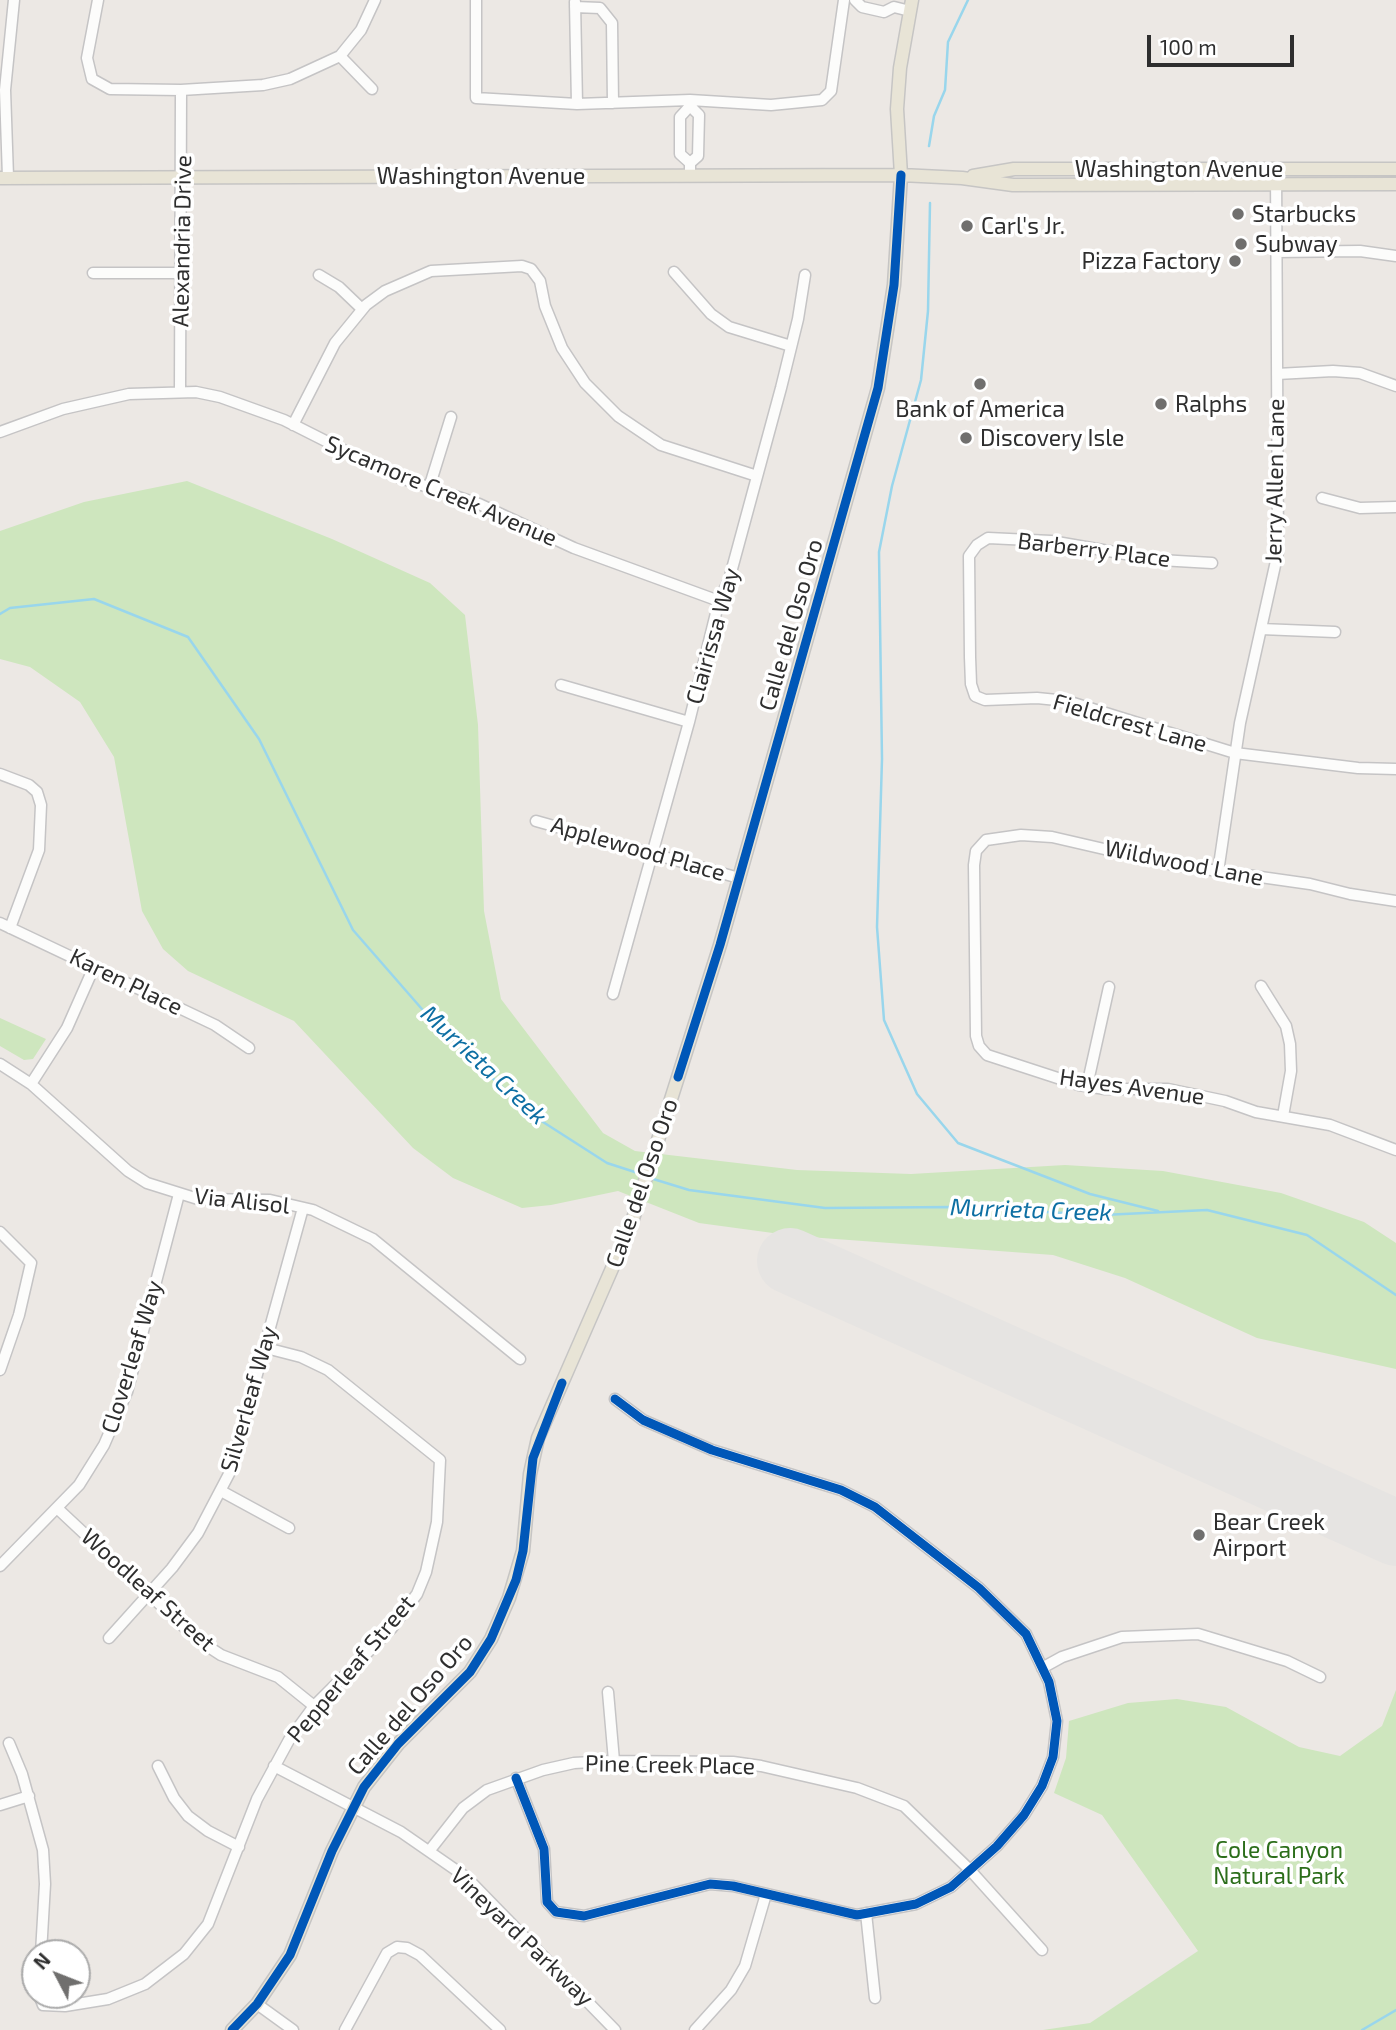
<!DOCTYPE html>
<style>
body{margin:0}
#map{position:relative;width:1396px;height:2030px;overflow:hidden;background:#ece8e4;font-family:"Exo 2",sans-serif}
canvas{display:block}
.north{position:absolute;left:21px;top:1939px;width:70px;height:70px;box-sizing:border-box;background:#fff;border:2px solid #ababab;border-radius:50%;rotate:312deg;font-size:19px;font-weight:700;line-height:28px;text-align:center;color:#2e2e2e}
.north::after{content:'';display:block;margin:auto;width:24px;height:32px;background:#706f6e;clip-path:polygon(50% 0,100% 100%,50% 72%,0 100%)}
.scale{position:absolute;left:1147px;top:35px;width:147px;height:32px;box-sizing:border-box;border:4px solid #2e2e2e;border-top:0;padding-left:9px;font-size:21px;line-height:24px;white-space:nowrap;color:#2e2e2e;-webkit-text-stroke:5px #fff;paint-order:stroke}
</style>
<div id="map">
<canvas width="1396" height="2030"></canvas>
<div class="north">N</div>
<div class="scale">100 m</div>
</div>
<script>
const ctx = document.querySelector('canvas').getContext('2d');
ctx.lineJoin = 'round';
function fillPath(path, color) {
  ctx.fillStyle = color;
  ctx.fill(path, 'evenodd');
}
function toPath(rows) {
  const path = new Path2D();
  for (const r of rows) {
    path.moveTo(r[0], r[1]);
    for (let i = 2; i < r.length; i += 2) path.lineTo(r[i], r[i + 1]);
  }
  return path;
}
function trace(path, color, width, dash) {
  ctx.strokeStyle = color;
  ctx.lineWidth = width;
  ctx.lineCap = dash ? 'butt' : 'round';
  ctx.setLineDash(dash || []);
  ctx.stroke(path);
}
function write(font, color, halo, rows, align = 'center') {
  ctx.font = font + ' "Exo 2",sans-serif';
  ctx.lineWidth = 7;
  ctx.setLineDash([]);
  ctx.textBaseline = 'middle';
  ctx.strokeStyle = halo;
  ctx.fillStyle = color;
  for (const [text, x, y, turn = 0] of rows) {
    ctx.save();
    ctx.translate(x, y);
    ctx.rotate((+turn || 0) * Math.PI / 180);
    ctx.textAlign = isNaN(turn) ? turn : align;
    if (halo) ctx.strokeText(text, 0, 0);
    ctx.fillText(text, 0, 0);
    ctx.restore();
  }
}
fillPath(toPath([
 [187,481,332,539,430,583,465,615,478,725,484,911,501,999,603,1133,635,1151,797,1170,911,1174,1065,1165,1163,1171,1281,1193,1364,1222,1396,1243,1396,1369,1257,1338,1125,1278,1053,1255,795,1236,699,1223,618,1191,551,1205,522,1208,453,1178,413,1148,294,1021,188,971,163,949,142,911,114,757,80,702,30,667,0,659,0,531,84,502],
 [0,1018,46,1039,33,1059,24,1060,0,1046],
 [1396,1690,1396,2030,1043,2030,1090,2023,1198,1951,1102,1815,1054,1793,1066,1758,1069,1721,1128,1703,1177,1699,1226,1707,1299,1747,1340,1756,1382,1726]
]), '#cee6be');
trace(toPath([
 [929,146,934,116,945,90,948,42,968,0],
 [930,203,928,311,921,380,892,486,879,552,882,759,877,927,884,1020,917,1094,958,1143,1090,1194,1158,1211],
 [0,614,10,608,94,599,188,637,259,739,353,930,428,1016,529,1113,607,1163,644,1175],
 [650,1178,689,1190,825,1208,952,1207,1103,1215,1207,1210,1307,1235,1396,1295],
 [1362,2030,1396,2010]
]), '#99d6ec', 2.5);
trace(toPath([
 [790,1261,1396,1533]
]), '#e6e4e2', 66);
const minor = toPath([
 [98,0,87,58,92,79,110,89,181,90,263,85,290,79,340,56,361,30,375,0],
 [476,0,476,98,577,104,690,100,771,105,822,100,831,91,844,0],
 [855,0,862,7,884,12,894,7,910,11],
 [575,2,577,104],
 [575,7,600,8,612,23,613,103],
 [340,56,372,89],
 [690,100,690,106,680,117,680,154,690,163,690,176],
 [690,163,698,156,699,115,690,106],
 [8,177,5,90,14,0],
 [1276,252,1360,251,1396,256],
 [674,272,711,314,729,327,791,346],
 [93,273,181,273],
 [319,275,339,287,362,309],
 [1277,374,1333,371,1360,373,1396,386],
 [180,392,181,90],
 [293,425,335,343,366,305,385,291,431,271,522,266,531,269,540,281,545,306,562,348,585,383,618,416,661,445,757,476],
 [0,432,63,409,129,394,196,392,220,397,284,420,395,476,479,504,574,548,719,601],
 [429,488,451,417],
 [1322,498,1360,508,1396,507],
 [1212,563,1160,560,1051,541,988,538,977,545,969,556,970,657,971,684,975,696,985,700,1037,698,1067,701,1235,753,1358,768,1396,769],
 [1261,629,1335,632],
 [561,685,689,722],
 [0,774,29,785,37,792,41,805,39,850,10,928],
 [536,821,739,878],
 [1218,872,1240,723,1278,552,1276,169],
 [1396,901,1350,894,1310,884,1169,864,1052,837,1021,835,986,840,976,851,974,865,976,1036,979,1046,987,1055,1079,1085,1105,1089,1168,1089,1225,1101,1256,1112,1330,1125,1396,1150],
 [0,923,215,1025,249,1048],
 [1261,986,1286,1026,1290,1044,1291,1071,1283,1116],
 [613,994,689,722,719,601,729,580,781,388,798,319,805,275],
 [0,1064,31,1084,128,1171,147,1183,198,1199,270,1200,313,1210,373,1239,520,1359],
 [31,1084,67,1028,94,967],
 [1087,1086,1109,987],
 [0,1232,31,1263,19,1315,0,1370],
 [221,1491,289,1528],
 [58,1509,198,1640,221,1655,278,1677,314,1706],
 [0,1566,79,1485,104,1445,127,1392,179,1194],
 [109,1638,172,1568,198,1533,230,1472,303,1208],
 [1042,1668,1062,1657,1122,1637,1198,1634,1287,1661,1320,1677],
 [608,1692,614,1761],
 [9,1743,22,1774,43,1850,45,1884,41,1953],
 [158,1766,174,1798,188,1816,208,1831,239,1847],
 [274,1766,401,1832,466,1877,615,2030],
 [516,1778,544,1849,547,1902,556,1912,584,1916,710,1884,733,1886,857,1915,916,1904,951,1887,997,1846,1024,1815,1042,1786,1053,1757,1057,1721,1049,1682,1026,1634,979,1588,875,1507,841,1490,712,1450,643,1420,615,1399],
 [0,1805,29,1796],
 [430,1850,463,1808,487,1790,543,1770,574,1763,610,1761,733,1762,761,1766,857,1788,904,1806,970,1870,1042,1950],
 [866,1913,875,1998],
 [39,1995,43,2005,65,2006,108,1999,145,1984,184,1954,208,1924,257,1799,289,1740,314,1706,391,1629,417,1594,426,1572,437,1522,440,1460,328,1370,301,1357,266,1348],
 [257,2004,293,2030],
 [345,2030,387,1953,397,1947,407,1948,420,1955,500,2030],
 [695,2030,731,1990,745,1966,766,1894]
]);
const major = toPath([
 [973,176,1014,169,1396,169],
 [0,178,901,175,962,178,1013,185,1396,184],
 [232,2030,257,2004,290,1955,332,1851,364,1787,398,1744,470,1672,491,1639,509,1598,523,1551,530,1474,538,1438,631,1225,720,945,878,388,894,285,901,175,897,109,900,68,912,0]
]);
trace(minor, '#c5c4c5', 13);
trace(major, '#c6c5c4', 15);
trace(minor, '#fcfcfb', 10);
trace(major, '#e8e4d6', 12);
trace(toPath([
 [678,1077,720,945,878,388,894,285,901,175],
 [516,1778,544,1849,547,1902,556,1912,584,1916,710,1884,733,1886,857,1915,916,1904,951,1887,997,1846,1024,1815,1042,1786,1053,1757,1057,1721,1049,1682,1026,1634,979,1588,875,1507,841,1490,712,1450,643,1420,615,1399],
 [232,2030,257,2004,290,1955,332,1851,364,1787,398,1744,470,1672,491,1639,516,1580,523,1551,533,1458,562,1383]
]), '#0057b8', 9);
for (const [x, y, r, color] of [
 [1238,214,7,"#706f6e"],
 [967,226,7,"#706f6e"],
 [1241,244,7,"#706f6e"],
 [1235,261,7,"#706f6e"],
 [980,384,7,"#706f6e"],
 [1161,404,7,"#706f6e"],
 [966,438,7,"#706f6e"],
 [1199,1535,7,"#706f6e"]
]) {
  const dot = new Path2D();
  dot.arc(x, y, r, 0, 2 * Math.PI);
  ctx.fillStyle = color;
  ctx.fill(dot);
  trace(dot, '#fff', 2.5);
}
write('23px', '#2e2e2e', '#fff', [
 ["Washington Avenue",1179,169],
 ["Washington Avenue",481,176],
 ["Alexandria Drive",182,241,-89],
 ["Jerry Allen Lane",1275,481,-89],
 ["Sycamore Creek Avenue",441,491,23],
 ["Barberry Place",1094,550,7],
 ["Calle del Oso Oro",791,625,-74],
 ["Clairissa Way",713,636,-74],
 ["Fieldcrest Lane",1130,723,16],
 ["Applewood Place",638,849,16],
 ["Wildwood Lane",1184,863,11],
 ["Karen Place",126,982,26],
 ["Hayes Avenue",1132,1087,8],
 ["Calle del Oso Oro",642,1183,-71],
 ["Via Alisol",242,1201,6],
 ["Cloverleaf Way",132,1357,-73],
 ["Silverleaf Way",249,1399,-74],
 ["Woodleaf Street",148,1590,42],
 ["Pepperleaf Street",351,1669,-50],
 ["Calle del Oso Oro",410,1705,-49],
 ["Pine Creek Place",670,1765,1],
 ["Vineyard Parkway",522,1937,44]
]);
write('23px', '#2e2e2e', '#fff', [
 ["Starbucks",1252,214],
 ["Carl's Jr.",981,226],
 ["Subway",1255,244],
 ["Pizza Factory",1221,261,"right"],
 ["Ralphs",1175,404],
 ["Bank of America",980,409,"center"],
 ["Discovery Isle",980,438],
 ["Bear Creek",1213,1522],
 ["Airport",1213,1548]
], 'left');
write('23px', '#2c6e1b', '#fff', [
 ["Cole Canyon",1279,1850],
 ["Natural Park",1279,1876]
]);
write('italic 24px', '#0d6fa3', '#fff', [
 ["Murrieta Creek",484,1065,43],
 ["Murrieta Creek",1031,1210,2]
]);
</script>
